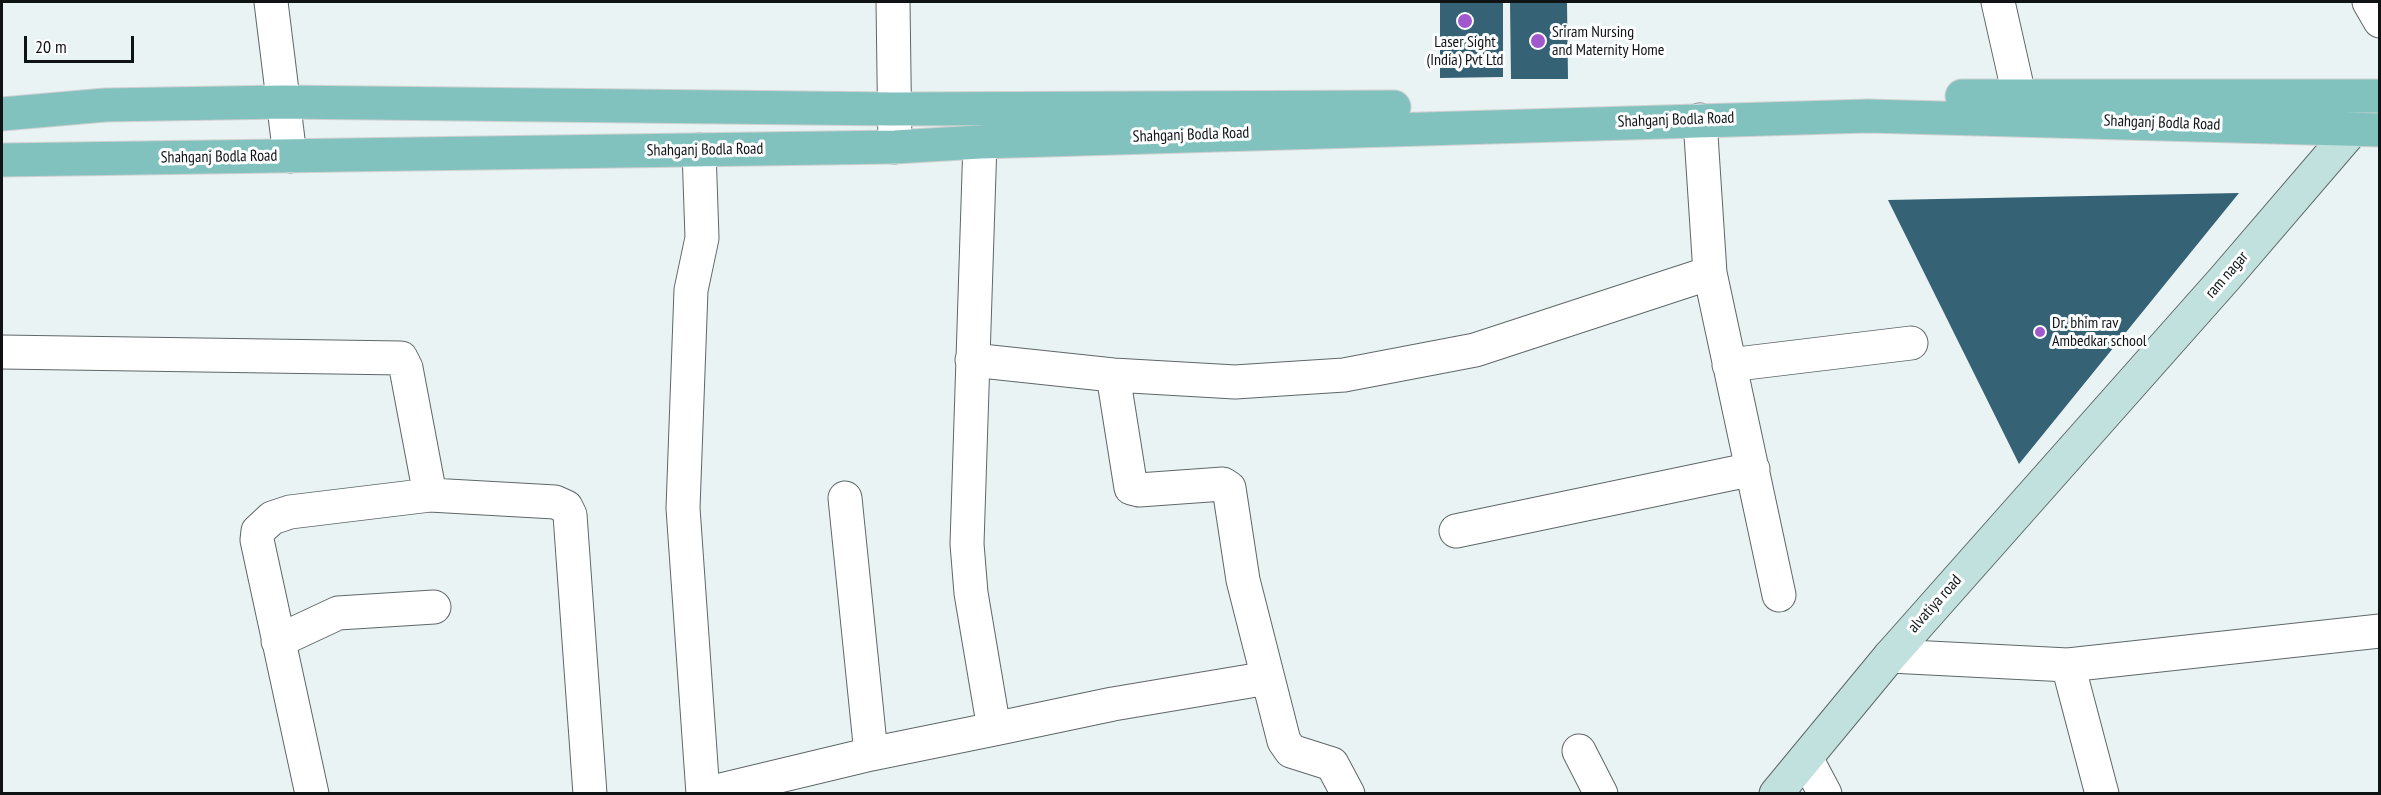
<!DOCTYPE html>
<style>
body{margin:0}
#map{position:relative;width:2381px;height:795px;overflow:hidden;background:#e9f3f4;font-family:"PT Sans Narrow",sans-serif}
canvas{display:block}
.frame{position:absolute;inset:0;border:3px solid #101314;pointer-events:none}
.scale{position:absolute;left:24px;top:36px;width:110px;height:27px;box-sizing:border-box;border:3px solid #101314;border-top:0;padding-left:8px;font-size:18px;line-height:21px;white-space:nowrap;color:#101314;-webkit-text-stroke:4px #fcfeff;paint-order:stroke}
</style>
<div id="map">
<canvas width="2381" height="795"></canvas>
<div class="frame"></div>
<div class="scale">20 m</div>
</div>
<script>
const ctx = document.querySelector('canvas').getContext('2d');
ctx.lineJoin = 'round';
function fillPath(path, color) {
  ctx.fillStyle = color;
  ctx.fill(path, 'evenodd');
}
function toPath(rows) {
  const path = new Path2D();
  for (const r of rows) {
    path.moveTo(r[0], r[1]);
    for (let i = 2; i < r.length; i += 2) path.lineTo(r[i], r[i + 1]);
  }
  return path;
}
function trace(path, color, width, dash) {
  ctx.strokeStyle = color;
  ctx.lineWidth = width;
  ctx.lineCap = dash ? 'butt' : 'round';
  ctx.setLineDash(dash || []);
  ctx.stroke(path);
}
function write(font, color, halo, rows, align = 'center') {
  ctx.font = font + ' "PT Sans Narrow",sans-serif';
  ctx.lineWidth = 6;
  ctx.setLineDash([]);
  ctx.textBaseline = 'middle';
  ctx.strokeStyle = halo;
  ctx.fillStyle = color;
  for (const [text, x, y, turn = 0] of rows) {
    ctx.save();
    ctx.translate(x, y);
    ctx.rotate((+turn || 0) * Math.PI / 180);
    ctx.textAlign = isNaN(turn) ? turn : align;
    if (halo) ctx.strokeText(text, 0, 0);
    ctx.fillText(text, 0, 0);
    ctx.restore();
  }
}
fillPath(toPath([
 [1440,2,1503,2,1503,77,1440,78],
 [1510,2,1567,2,1568,79,1511,79],
 [2239,193,2019,464,1888,200]
]), '#366276');
const street = toPath([
 [271,2,290,156],
 [893,2,895,147],
 [1998,2,2019,95],
 [2369,2,2380,21],
 [1700,120,1710,273,1779,595],
 [699,150,702,238,691,290,683,508,703,794],
 [2,352,401,358,406,368,430,495,555,502,566,507,570,515,590,794],
 [972,360,1113,375,1235,382,1344,375,1475,350,1710,273],
 [1729,365,1911,343],
 [1113,375,1131,488,1139,490,1223,484,1229,488,1243,580,1284,741,1291,751,1332,764,1348,794],
 [845,498,871,754],
 [1456,531,1753,469],
 [278,641,338,613,434,607],
 [1890,656,2068,665,2380,631],
 [2068,665,2102,794],
 [994,729,1113,704,1268,678],
 [1579,751,1601,794],
 [1806,758,1825,794],
 [312,794,257,540,258,531,272,518,290,512,430,495],
 [704,794,871,754,994,729,971,593,967,544,980,142]
]);
const secondary = toPath([
 [1776,794,1890,656,2226,277,2353,129]
]);
const primary = toPath([
 [1962,96,2380,96],
 [2,114,105,105,283,102,893,109,1394,107],
 [2,160,895,147,980,142,1868,116,2380,130]
]);
trace(street, '#5f6768', 35);
trace(secondary, '#5f6768', 35);
trace(primary, '#cfd0d0', 35);
trace(street, '#fff', 33);
trace(secondary, '#c1e1de', 33);
trace(primary, '#82c2be', 33);
for (const [x, y, r, color] of [
 [1465,21,8,"#a058cc"],
 [1538,41,8,"#a058cc"],
 [2040,332,6,"#a058cc"]
]) {
  const dot = new Path2D();
  dot.arc(x, y, r, 0, 2 * Math.PI);
  ctx.fillStyle = color;
  ctx.fill(dot);
  trace(dot, '#fcfeff', 2);
}
write('16px', '#101314', '#fcfeff', [
 ["Sriram Nursing",1552,32],
 ["and Maternity Home",1552,50],
 ["Laser Sight",1465,42,"center"],
 ["(India) Pvt Ltd",1465,60,"center"],
 ["Dr. bhim rav",2052,323],
 ["Ambedkar school",2052,341]
], 'left');
write('16px', '#101314', '#fcfeff', [
 ["Shahganj Bodla Road",1676,120,-2],
 ["Shahganj Bodla Road",2162,123,2],
 ["Shahganj Bodla Road",1191,135,-2],
 ["Shahganj Bodla Road",705,150,-1],
 ["Shahganj Bodla Road",219,157,-1],
 ["ram nagar",2227,275,-49],
 ["alvatiya road",1935,604,-48]
]);
</script>
